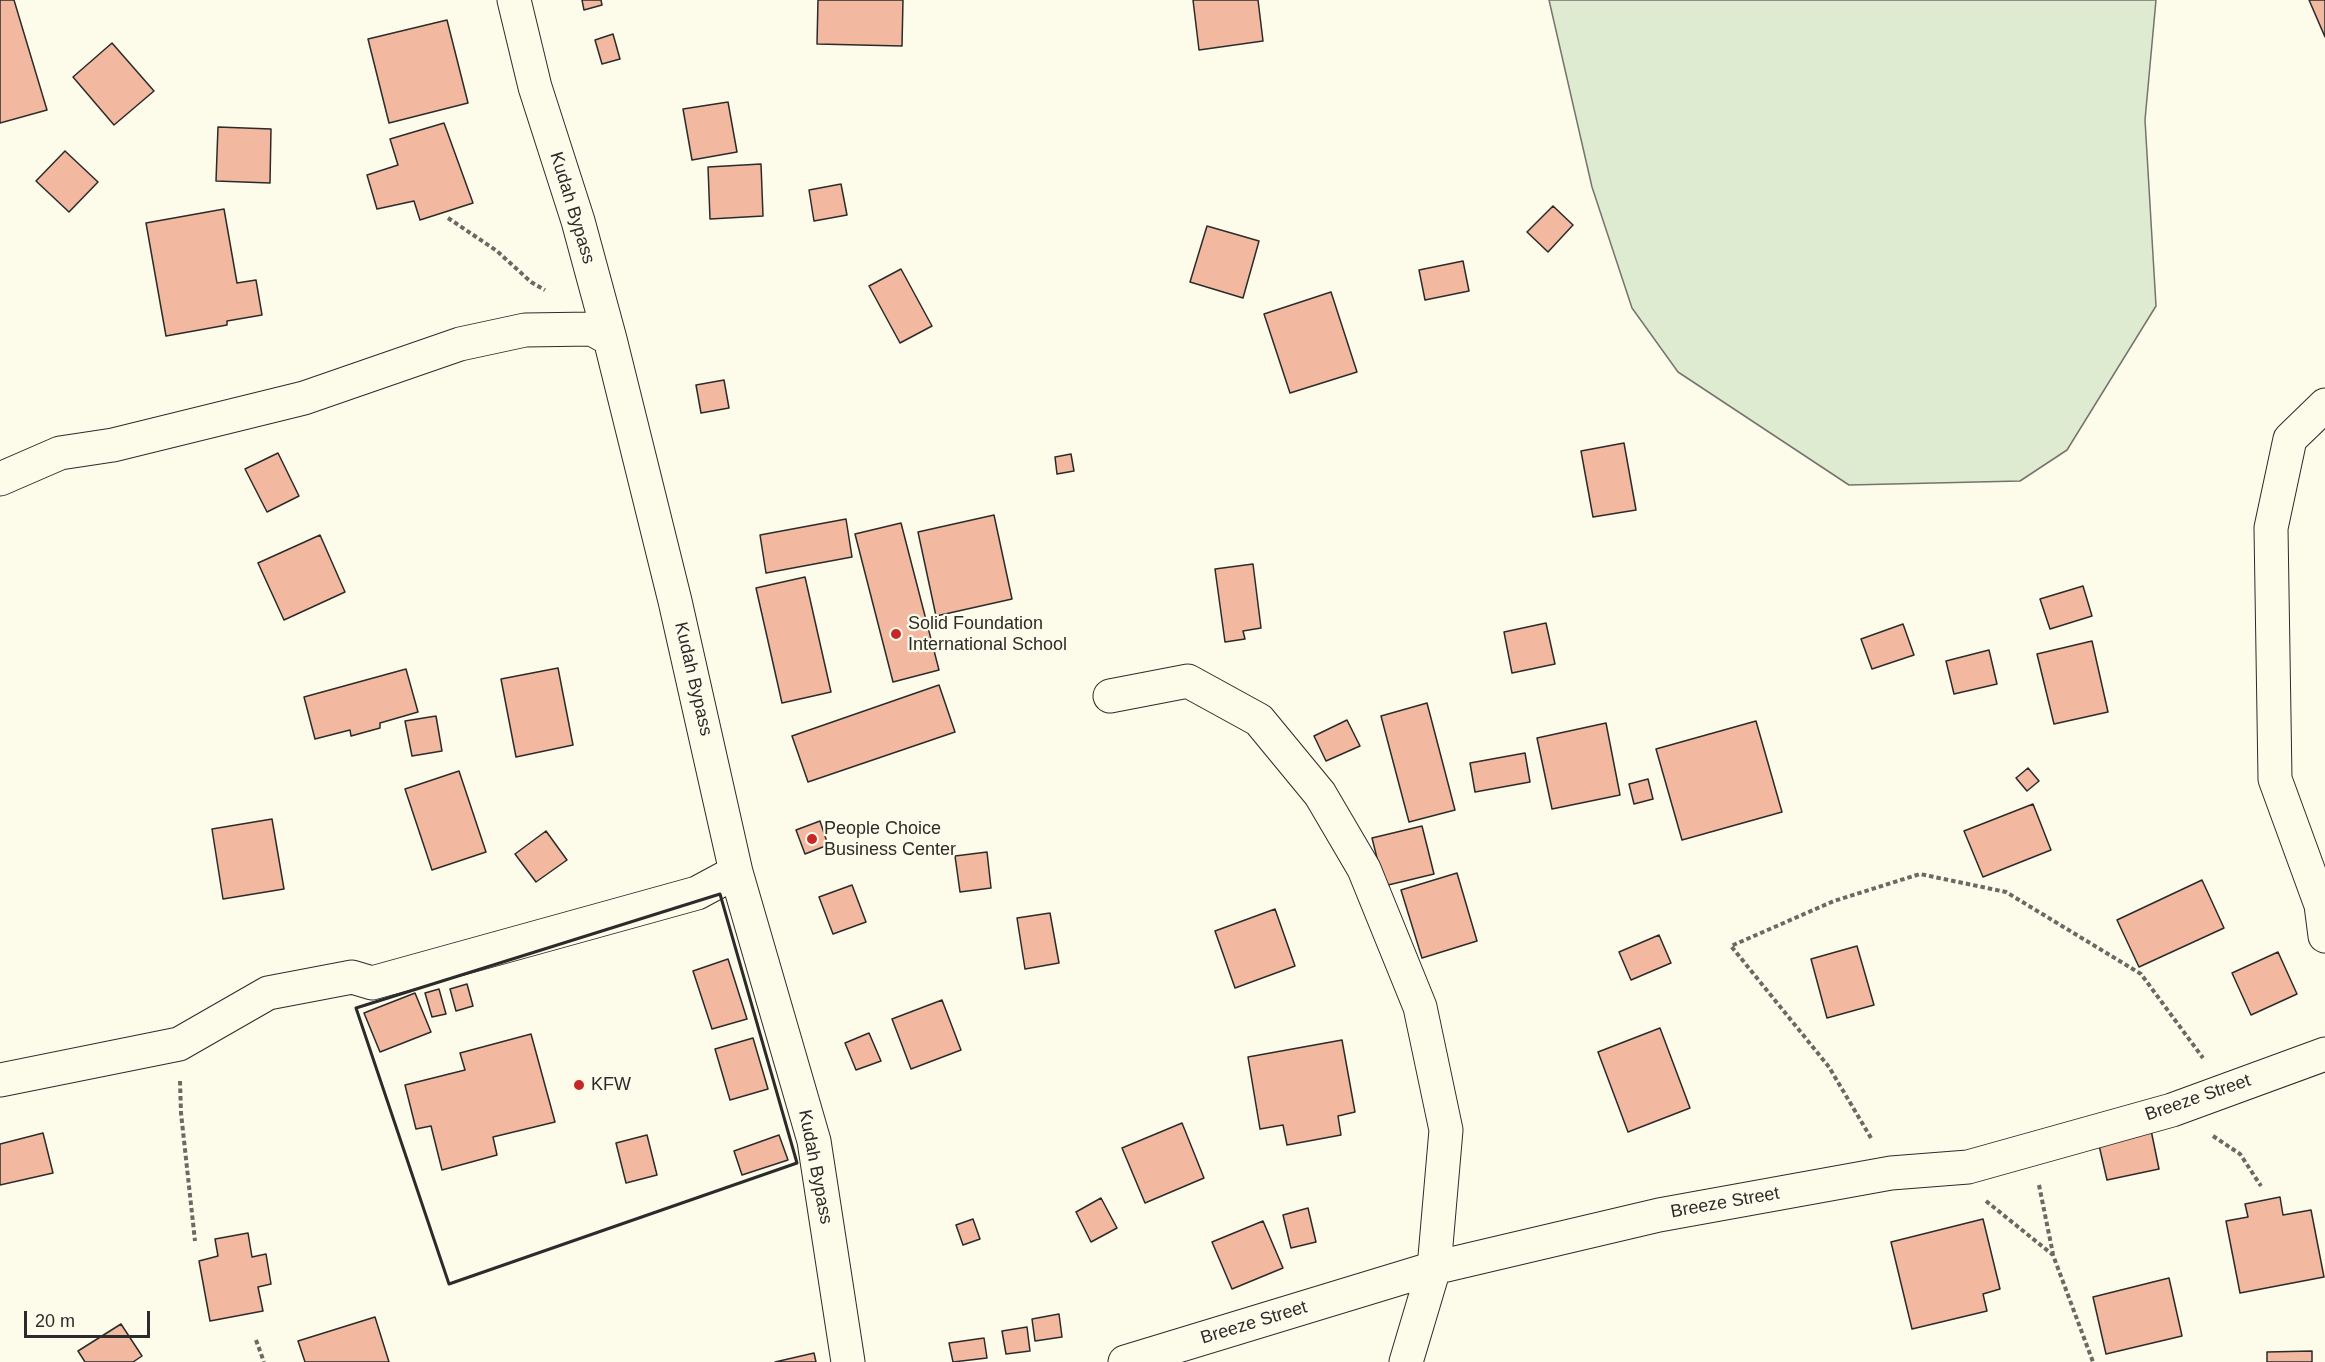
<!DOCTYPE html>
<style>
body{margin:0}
#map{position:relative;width:2325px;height:1362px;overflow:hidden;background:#fdfbea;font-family:Helvetica,sans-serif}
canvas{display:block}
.scale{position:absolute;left:24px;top:1311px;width:126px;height:27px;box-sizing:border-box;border:3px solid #2b2b2b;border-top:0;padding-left:8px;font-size:18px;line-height:21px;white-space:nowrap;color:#2b2b2b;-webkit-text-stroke:4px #fdfbea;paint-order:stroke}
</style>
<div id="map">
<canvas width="2325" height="1362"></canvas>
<div class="scale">20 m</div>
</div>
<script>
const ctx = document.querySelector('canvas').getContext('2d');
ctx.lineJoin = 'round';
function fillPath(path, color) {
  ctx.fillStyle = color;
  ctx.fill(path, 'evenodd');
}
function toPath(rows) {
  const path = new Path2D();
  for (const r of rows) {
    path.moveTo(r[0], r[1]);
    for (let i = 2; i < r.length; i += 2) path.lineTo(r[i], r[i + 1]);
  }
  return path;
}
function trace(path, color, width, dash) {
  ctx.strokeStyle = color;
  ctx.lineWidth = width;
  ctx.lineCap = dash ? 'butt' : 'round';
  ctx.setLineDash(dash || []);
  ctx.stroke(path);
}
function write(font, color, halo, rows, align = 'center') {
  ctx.font = font + ' Helvetica,sans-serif';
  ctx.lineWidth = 4.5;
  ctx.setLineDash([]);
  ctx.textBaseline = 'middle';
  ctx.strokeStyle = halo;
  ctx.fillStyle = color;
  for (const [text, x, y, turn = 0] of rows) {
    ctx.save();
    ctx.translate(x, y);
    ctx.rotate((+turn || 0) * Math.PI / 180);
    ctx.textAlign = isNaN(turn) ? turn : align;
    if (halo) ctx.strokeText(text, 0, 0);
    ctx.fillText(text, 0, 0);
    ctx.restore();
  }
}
const green = toPath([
 [1549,0,2156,0,2145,120,2156,306,2067,450,2020,481,1849,485,1678,372,1632,308,1592,187,1549,0]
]);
fillPath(green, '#deebd1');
trace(green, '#74746e', 1.5);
const building = toPath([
 [0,0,14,0,47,110,0,123,0,0],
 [582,0,601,0,602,5,584,10,582,0],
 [818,0,903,0,902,46,817,44,818,0],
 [1193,0,1258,0,1263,41,1199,50,1193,0],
 [2309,0,2325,0,2325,37,2309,0],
 [447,20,468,103,389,123,368,39,447,20],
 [613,34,620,59,602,64,595,40,613,34],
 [112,43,154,91,114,125,73,77,112,43],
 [728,102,737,152,692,160,683,109,728,102],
 [444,123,473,203,420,220,414,201,377,209,367,175,398,165,390,139,444,123],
 [218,127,271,129,270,183,216,181,218,127],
 [65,151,98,182,69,212,36,181,65,151],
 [761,164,763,216,710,219,708,167,761,164],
 [841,184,847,215,814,221,809,190,841,184],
 [1553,206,1573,225,1548,252,1527,232,1553,206],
 [224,209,237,283,256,280,262,315,227,321,227,325,166,336,146,223,224,209],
 [1207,226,1259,241,1243,298,1190,282,1207,226],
 [1463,261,1469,291,1425,300,1419,270,1463,261],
 [901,269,932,326,900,343,869,286,901,269],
 [1331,292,1357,372,1290,393,1264,314,1331,292],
 [724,380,729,408,701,413,696,385,724,380],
 [1624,443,1636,510,1593,517,1581,451,1624,443],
 [278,453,299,496,267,512,245,469,278,453],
 [1071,454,1074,471,1057,474,1055,457,1071,454],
 [994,515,1012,599,936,616,918,532,994,515],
 [846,519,852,557,766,573,760,535,846,519],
 [901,523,939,670,893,682,855,534,901,523],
 [320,535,345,592,284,620,258,563,320,535],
 [1253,564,1261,628,1243,631,1245,639,1225,642,1215,569,1253,564],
 [805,577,831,692,782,703,756,588,805,577],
 [2083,586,2092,616,2050,629,2040,599,2083,586],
 [1546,623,1555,664,1512,673,1504,632,1546,623],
 [1903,624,1914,655,1872,669,1861,639,1903,624],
 [2092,641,2108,712,2054,724,2037,654,2092,641],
 [1989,650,1997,684,1954,694,1946,661,1989,650],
 [558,668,573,745,516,757,501,679,558,668],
 [406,669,418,712,380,723,380,728,351,736,350,730,315,739,304,697,406,669],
 [939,685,955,732,808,782,792,736,939,685],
 [1427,703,1455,810,1409,822,1381,716,1427,703],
 [436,716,442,751,412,756,405,721,436,716],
 [1347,720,1360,746,1326,761,1314,736,1347,720],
 [1756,721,1782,812,1682,840,1656,749,1756,721],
 [1606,723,1620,795,1552,809,1537,738,1606,723],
 [1525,753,1530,782,1475,792,1470,763,1525,753],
 [2028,768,2039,781,2027,791,2016,778,2028,768],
 [459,771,486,852,432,870,405,789,459,771],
 [1648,779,1653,799,1634,804,1629,784,1648,779],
 [2033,804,2051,850,1983,877,1964,831,2033,804],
 [272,819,284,889,223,899,212,829,272,819],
 [820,821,828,845,805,854,796,830,820,821],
 [1422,826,1434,874,1384,886,1372,838,1422,826],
 [546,831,567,860,536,882,515,854,546,831],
 [987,852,991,888,960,892,955,856,987,852],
 [1457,873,1477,941,1422,958,1401,890,1457,873],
 [2202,880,2224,928,2139,967,2117,920,2202,880],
 [852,885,866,922,833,934,819,897,852,885],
 [1275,909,1295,966,1235,988,1215,931,1275,909],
 [1050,913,1059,963,1025,969,1017,918,1050,913],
 [1659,935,1671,963,1631,980,1619,952,1659,935],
 [1857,946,1874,1005,1827,1018,1811,959,1857,946],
 [2278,952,2297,994,2251,1015,2232,973,2278,952],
 [728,959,747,1019,712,1029,693,971,728,959],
 [467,984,473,1006,456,1011,450,989,467,984],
 [439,989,446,1014,432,1017,425,993,439,989],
 [415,993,431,1032,380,1052,364,1013,415,993],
 [942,1000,961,1050,911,1069,892,1019,942,1000],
 [1660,1028,1690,1108,1628,1132,1598,1052,1660,1028],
 [869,1033,881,1061,856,1070,845,1043,869,1033],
 [531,1034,555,1122,493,1137,497,1155,442,1170,431,1126,416,1129,405,1085,465,1070,460,1053,531,1034],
 [753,1038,768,1089,730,1100,715,1049,753,1038],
 [1342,1040,1355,1112,1338,1116,1341,1135,1287,1145,1283,1125,1260,1129,1248,1057,1342,1040],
 [1182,1123,1204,1178,1145,1203,1122,1148,1182,1123],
 [2151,1130,2159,1169,2107,1180,2098,1141,2151,1130],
 [43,1133,53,1173,0,1185,0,1144,43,1133],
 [647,1135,657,1175,626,1183,616,1143,647,1135],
 [779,1135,788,1160,742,1175,734,1151,779,1135],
 [2280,1197,2283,1215,2311,1210,2324,1277,2240,1293,2226,1221,2248,1217,2245,1204,2280,1197],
 [1101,1198,1117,1228,1091,1242,1076,1212,1101,1198],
 [1308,1208,1316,1242,1291,1248,1283,1215,1308,1208],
 [973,1219,980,1239,963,1245,956,1225,973,1219],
 [1983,1219,2000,1289,1983,1294,1987,1311,1912,1329,1891,1242,1983,1219],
 [1263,1221,1283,1268,1232,1289,1212,1242,1263,1221],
 [248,1233,252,1257,266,1254,271,1284,258,1287,263,1311,210,1321,199,1261,218,1256,215,1239,248,1233],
 [2169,1278,2182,1336,2106,1354,2093,1297,2169,1278],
 [1059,1314,1062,1337,1035,1341,1032,1319,1059,1314],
 [375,1317,389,1362,305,1362,298,1341,375,1317],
 [121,1324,142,1356,133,1362,85,1362,78,1351,121,1324],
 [1027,1327,1030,1351,1006,1354,1002,1331,1027,1327],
 [984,1338,987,1358,953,1362,949,1343,984,1338],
 [2312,1351,2312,1362,2267,1362,2267,1352,2312,1351],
 [814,1353,816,1362,775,1362,814,1353]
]);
fillPath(building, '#f2b8a0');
trace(building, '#2b2b2b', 1.5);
const minor = toPath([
 [514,0,535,87,578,221,610,339,675,601,736,872,814,1141,848,1362],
 [2325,405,2290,439,2271,528,2275,779,2321,905,2325,936],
 [0,479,60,453,113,445,304,398,460,344,525,330,592,329,610,339],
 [1110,696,1188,681,1259,720,1320,794,1364,869,1420,1007,1446,1130,1434,1268,1406,1362],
 [0,1080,179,1044,268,993,352,977,372,983,697,893,736,872],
 [1125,1362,1434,1268,1659,1215,1891,1173,1968,1167,2172,1110,2325,1054]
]);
trace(minor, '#2b2b2b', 35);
trace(toPath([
 [448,218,497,251,531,282,545,290],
 [180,1081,181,1113,195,1241],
 [2213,1136,2240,1154,2261,1186],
 [1871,1138,1829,1067,1731,946,1834,901,1920,874,2006,892,2141,974,2203,1058],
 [2039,1185,2053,1254],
 [1986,1201,2053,1255,2093,1362],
 [256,1340,264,1362]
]), '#6a6964', 4, [4.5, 3]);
trace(minor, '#fdfbea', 33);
trace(toPath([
 [720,894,797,1163,449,1284,356,1008,720,894]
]), '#2b2b2b', 3);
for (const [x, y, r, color] of [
 [896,634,6,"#c62828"],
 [812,839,6,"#c62828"],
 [579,1085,6,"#c62828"]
]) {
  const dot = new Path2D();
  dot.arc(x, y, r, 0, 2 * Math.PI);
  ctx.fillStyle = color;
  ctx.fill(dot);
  trace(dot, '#fdfbea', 2);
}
write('18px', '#2b2b2b', '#fdfbea', [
 ["Kudah Bypass",572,208,73],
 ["Kudah Bypass",693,679,77],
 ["Breeze Street",2198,1098,-19],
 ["Kudah Bypass",815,1167,79],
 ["Breeze Street",1725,1203,-10],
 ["Breeze Street",1254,1323,-17]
]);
write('18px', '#2b2b2b', '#fdfbea', [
 ["Solid Foundation",908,624],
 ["International School",908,645],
 ["People Choice",824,829],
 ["Business Center",824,850],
 ["KFW",591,1085]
], 'left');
</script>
